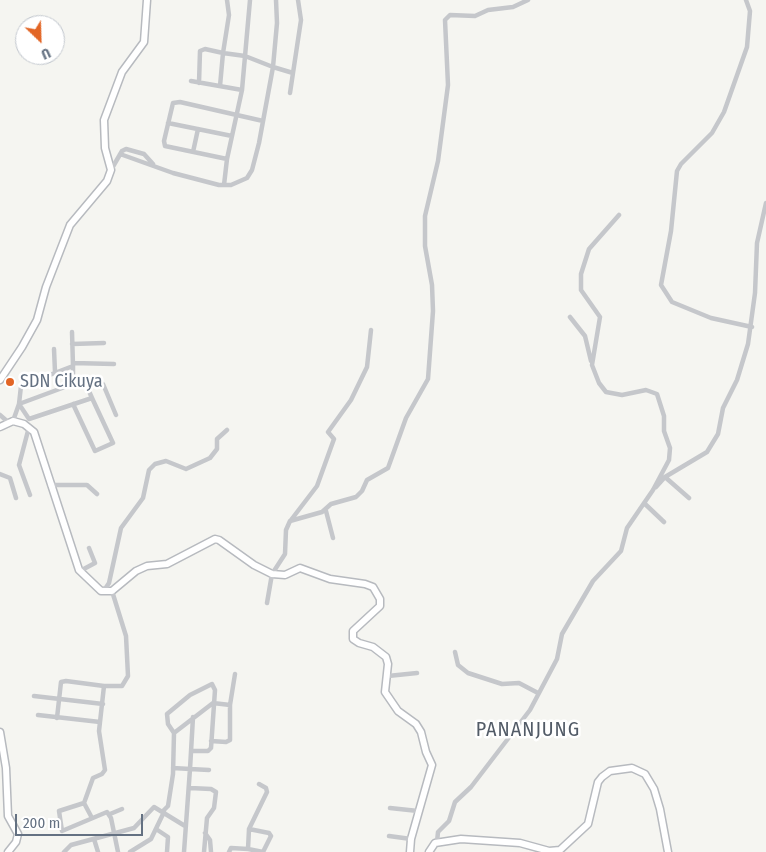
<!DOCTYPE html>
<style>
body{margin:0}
#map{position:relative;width:766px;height:852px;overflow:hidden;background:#f5f5f1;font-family:"Fira Sans Condensed",sans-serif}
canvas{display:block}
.north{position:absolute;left:15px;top:15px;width:50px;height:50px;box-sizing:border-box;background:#fff;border:1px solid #c1c6cd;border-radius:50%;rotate:156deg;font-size:14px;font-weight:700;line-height:20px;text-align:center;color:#647182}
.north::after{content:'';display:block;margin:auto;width:18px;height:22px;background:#e26525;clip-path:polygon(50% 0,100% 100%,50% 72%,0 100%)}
.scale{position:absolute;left:15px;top:814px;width:128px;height:22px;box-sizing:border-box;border:2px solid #647182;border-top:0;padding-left:6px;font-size:15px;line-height:18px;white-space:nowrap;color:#647182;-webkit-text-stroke:4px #fff;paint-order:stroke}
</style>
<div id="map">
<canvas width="766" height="852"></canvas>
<div class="north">U</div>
<div class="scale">200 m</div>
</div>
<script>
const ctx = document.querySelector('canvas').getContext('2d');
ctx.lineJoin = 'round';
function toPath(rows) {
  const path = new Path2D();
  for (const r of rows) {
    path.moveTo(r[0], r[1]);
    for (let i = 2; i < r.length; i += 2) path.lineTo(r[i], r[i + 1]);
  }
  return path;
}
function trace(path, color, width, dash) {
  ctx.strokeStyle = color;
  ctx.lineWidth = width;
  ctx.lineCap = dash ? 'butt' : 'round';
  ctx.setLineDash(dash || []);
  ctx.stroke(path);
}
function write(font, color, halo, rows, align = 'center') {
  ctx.font = font + ' "Fira Sans Condensed",sans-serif';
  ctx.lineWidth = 5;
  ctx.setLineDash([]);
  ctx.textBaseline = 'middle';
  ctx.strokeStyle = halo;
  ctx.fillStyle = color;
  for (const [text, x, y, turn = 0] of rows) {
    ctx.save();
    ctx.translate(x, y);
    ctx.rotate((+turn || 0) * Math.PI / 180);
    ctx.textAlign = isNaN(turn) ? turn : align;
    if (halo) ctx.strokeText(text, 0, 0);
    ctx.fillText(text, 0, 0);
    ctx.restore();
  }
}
const secondary = toPath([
 [0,380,22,347,37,320,46,287,70,225,107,181,111,170,105,148,104,120,122,72,144,42,147,0],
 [0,427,13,421,24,424,34,432,79,570,101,591,112,591,136,571,147,566,167,564,215,539,219,540,254,565,272,574,285,575,300,568,330,579,365,584,373,587,380,599,380,606,353,631,353,639,359,643,373,647,386,657,388,664,385,692,398,711,416,724,421,732,426,752,432,765,411,839,410,852],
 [0,732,6,768,8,816,18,834,16,842,8,852],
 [429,852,435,843,461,839,520,843,549,851,560,850,588,824,598,782,602,777,610,771,632,768,645,774,654,789,660,809,668,852]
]);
trace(secondary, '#b7babf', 9);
trace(toPath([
 [746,0,750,11,747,47,724,112,712,133,681,164,677,171,671,231,661,285,672,302,711,318,752,327],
 [191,81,242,90],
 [199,83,200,51,205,49,223,53,229,15,227,0],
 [220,86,223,53,245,56,273,67,277,23,276,0],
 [290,93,293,73],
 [168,123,232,136],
 [193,152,198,129],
 [120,154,173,173,219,185,231,185,247,178,252,170,259,143,273,67,293,73,301,20,298,0],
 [227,159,165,146,164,141,173,103,180,102,263,121],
 [111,170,122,151,126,149,144,154,153,164],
 [224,185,227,159,242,90,250,0],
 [570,317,585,336,591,361],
 [72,344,104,343],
 [54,349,55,372],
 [73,363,114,364],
 [73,366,73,384,19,404,29,419,92,398,113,443,95,451,73,404],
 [85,382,92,398],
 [73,384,100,382,103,384,116,415],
 [0,415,8,422],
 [13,421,19,404,21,386,73,366,72,332],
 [29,427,19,465,30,495],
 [0,474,10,478,16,498],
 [665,477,689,498],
 [50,485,87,485,97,494],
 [656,487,665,477,707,452,718,434,723,408,737,380,748,344,755,293,757,243,766,203],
 [644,503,664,522],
 [326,511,333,538],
 [291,520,317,486,334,439,328,432,351,400,367,367,371,330],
 [80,571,95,563,89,548],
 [101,589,105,589,109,583,121,528,143,498,149,470,155,464,166,461,186,469,210,458,217,449,217,439,227,430],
 [267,603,272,574,285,554,286,530,290,521,322,512,331,504,356,497,362,491,367,480,388,468,406,418,428,379,433,311,432,285,425,246,425,216,438,161,448,85,445,20,450,15,475,16,488,10,513,7,528,0],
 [455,652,458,665,468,673,502,684,519,683,538,693],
 [388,676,417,673],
 [34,696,103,704],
 [38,715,100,722],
 [57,718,61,682,66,681,104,686],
 [174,733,213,703,230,705],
 [211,741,226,742,230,740,230,705,235,674],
 [173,768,190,769,193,717],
 [190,788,211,789,216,792,214,808,207,818,204,852],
 [84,803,59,811,62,831,107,812,111,818,118,852],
 [390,808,418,811],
 [163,811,168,806,173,774,174,733,168,724,167,714,190,695,212,684,215,690,211,748,208,751,191,751],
 [110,814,122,809],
 [92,818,84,803,93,778,102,774,105,770,99,731,104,686,122,686,128,676,126,636,112,591],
 [156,829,168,837,167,852],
 [205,833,210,840,211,852],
 [389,836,411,839],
 [94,839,98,852],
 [437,842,438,832,449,821,455,802,471,787,530,710,557,659,562,634,593,581,621,551,627,528,653,490,669,460,670,448,664,431,664,416,657,394,646,390,622,395,606,392,599,383,592,365,600,317,581,290,581,274,589,249,619,215],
 [248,849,263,852,271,836,269,833,249,829],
 [64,852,71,845,134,828,154,807,185,826],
 [130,852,151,839,164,812],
 [184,852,190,769,209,770],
 [229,852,231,848,248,849,249,829,267,792,266,788,259,784]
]), '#c5c7cb', 4.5);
trace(secondary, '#fff', 6);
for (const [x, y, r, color] of [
 [10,382,5,"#e26525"]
]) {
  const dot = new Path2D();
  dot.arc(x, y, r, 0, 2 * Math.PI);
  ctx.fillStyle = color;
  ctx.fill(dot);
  trace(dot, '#fff', 2);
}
write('18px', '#647182', '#fff', [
 ["SDN Cikuya",20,382]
], 'left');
ctx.letterSpacing = '1px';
write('20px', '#525b67', '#fff', [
 ["PANANJUNG",528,730]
]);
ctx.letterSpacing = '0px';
</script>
